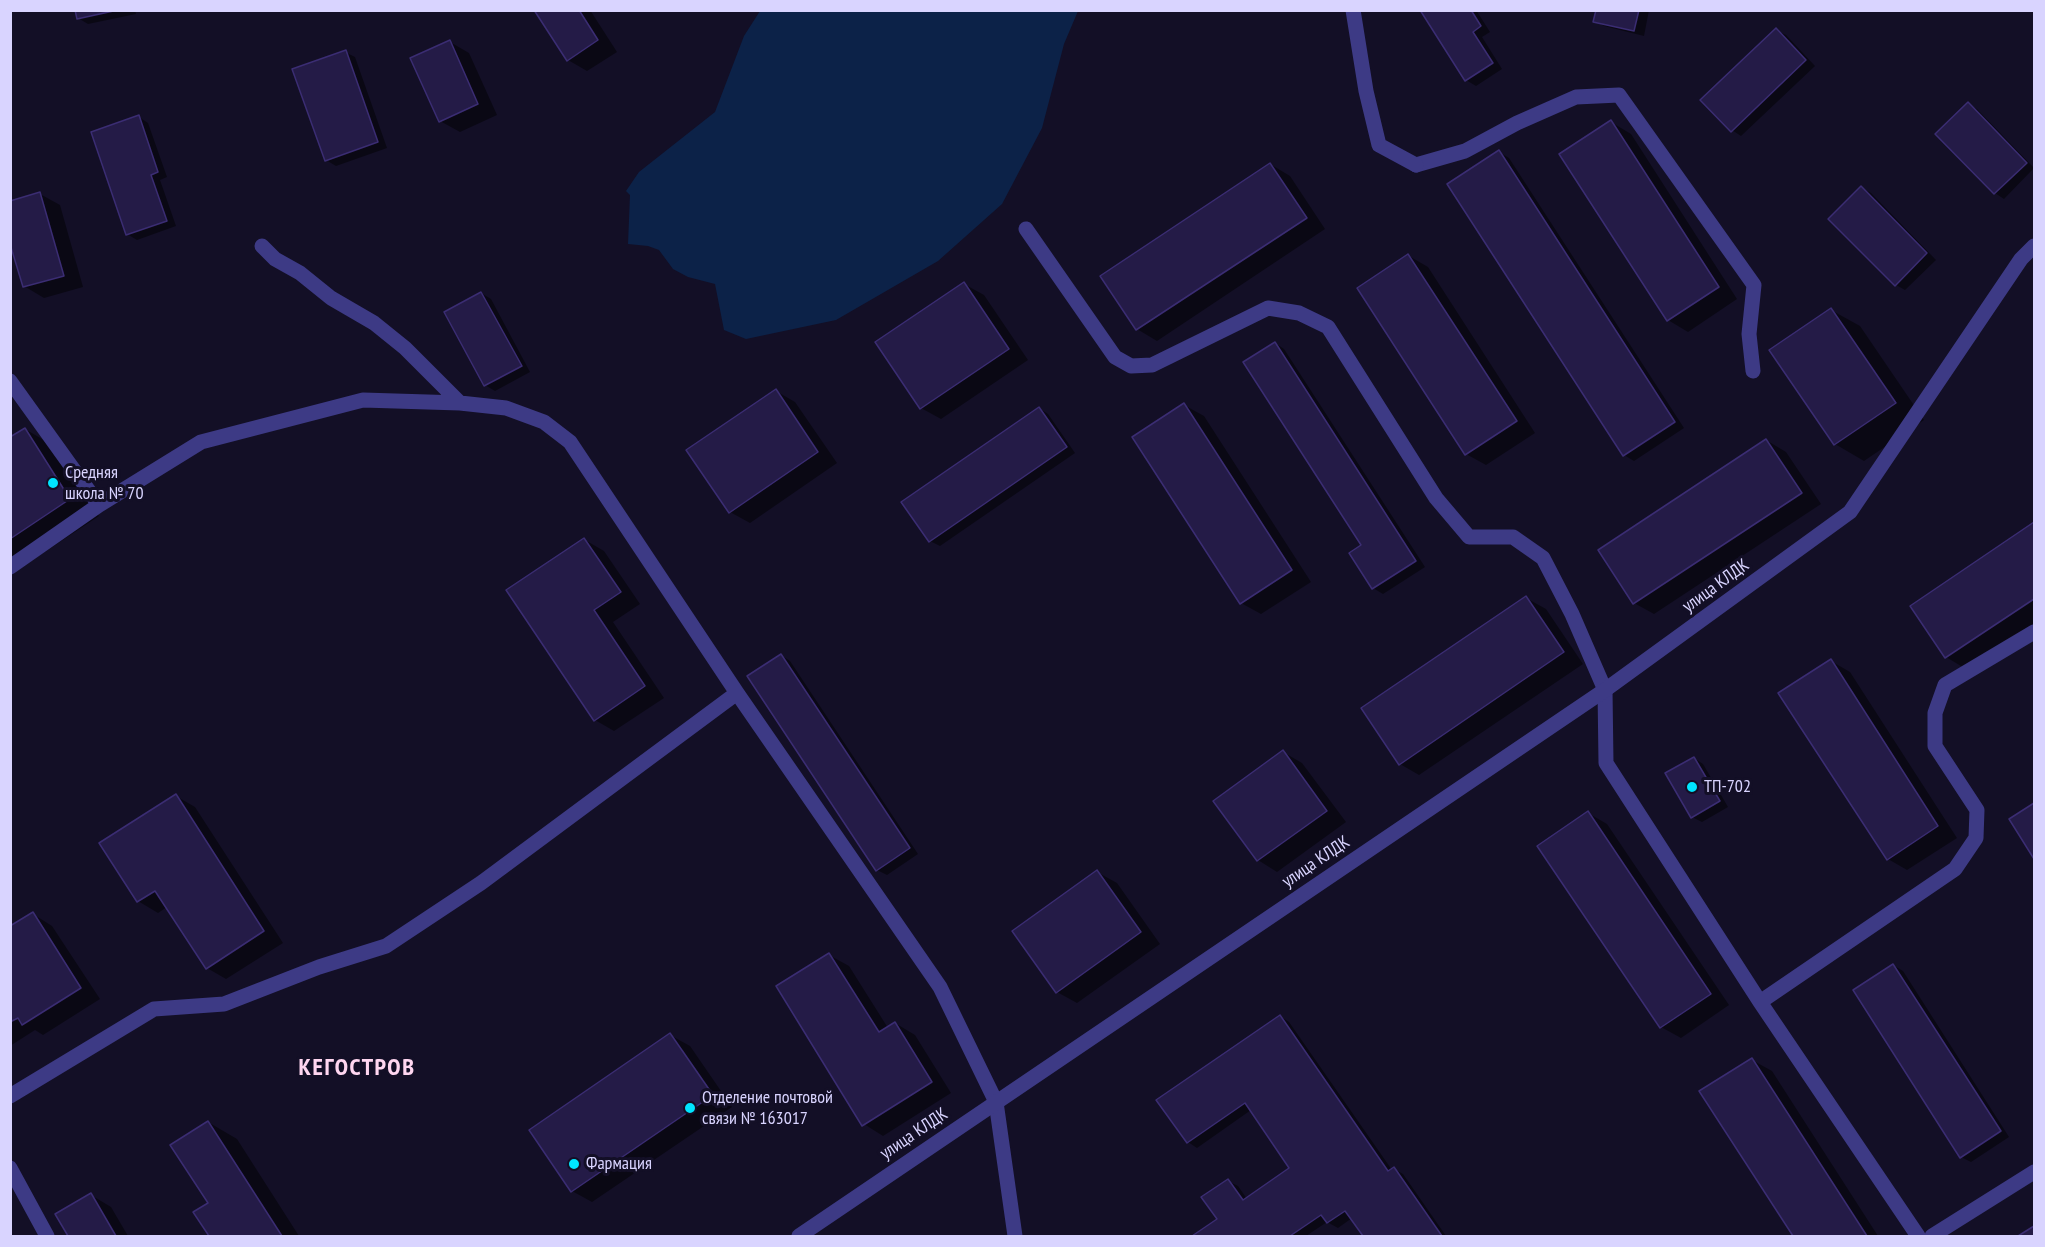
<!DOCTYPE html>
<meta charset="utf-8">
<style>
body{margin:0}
#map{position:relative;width:2045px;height:1247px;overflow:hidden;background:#130f26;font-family:"PT Sans Narrow",sans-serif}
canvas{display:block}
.frame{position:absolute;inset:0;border:12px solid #d9d4ff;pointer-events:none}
</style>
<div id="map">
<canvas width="2045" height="1247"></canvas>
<div class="frame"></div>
</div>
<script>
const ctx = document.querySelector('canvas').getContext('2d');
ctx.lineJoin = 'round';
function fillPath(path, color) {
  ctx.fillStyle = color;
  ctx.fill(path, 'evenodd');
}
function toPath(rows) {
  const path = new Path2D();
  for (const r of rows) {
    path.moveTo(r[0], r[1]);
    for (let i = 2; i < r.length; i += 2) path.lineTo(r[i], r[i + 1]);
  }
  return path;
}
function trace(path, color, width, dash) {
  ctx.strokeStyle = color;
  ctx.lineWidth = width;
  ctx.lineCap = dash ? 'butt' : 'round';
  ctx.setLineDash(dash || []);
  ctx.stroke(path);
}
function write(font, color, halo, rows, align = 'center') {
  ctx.font = font + ' "PT Sans Narrow",sans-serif';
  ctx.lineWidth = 6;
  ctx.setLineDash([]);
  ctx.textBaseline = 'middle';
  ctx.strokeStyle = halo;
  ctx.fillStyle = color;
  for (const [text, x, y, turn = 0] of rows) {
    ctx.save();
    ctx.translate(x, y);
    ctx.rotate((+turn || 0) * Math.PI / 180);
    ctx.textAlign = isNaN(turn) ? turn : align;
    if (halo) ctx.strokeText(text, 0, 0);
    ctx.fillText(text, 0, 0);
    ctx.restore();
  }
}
fillPath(toPath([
 [760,11,1078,11,1064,44,1042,128,1002,204,938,261,836,320,746,339,724,330,715,284,688,277,673,269,659,250,648,246,628,244,630,195,626,191,639,172,715,112,744,36]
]), '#0c2248');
fillPath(toPath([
 [77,10,135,10,136,14,88,24,78,18],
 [536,10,590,10,617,52,587,71,568,60],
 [1422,10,1476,10,1490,32,1482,37,1502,69,1476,86,1466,80],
 [1597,10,1649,10,1644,36,1604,26,1595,21],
 [1776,30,1786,35,1815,66,1741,136,1732,130],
 [450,42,469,53,497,115,460,132,440,121],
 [345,52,355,57,387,148,336,166,326,160],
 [1968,104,1977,109,2034,168,2004,199,1995,193],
 [139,117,148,123,167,177,160,180,176,226,137,240,127,234],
 [1611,122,1631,134,1737,299,1688,332,1668,320],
 [1499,152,1509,158,1684,428,1634,461,1624,455,1449,185],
 [1270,164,1290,176,1325,229,1157,341,1137,329],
 [1862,188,1871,193,1936,260,1905,290,1896,285],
 [40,194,60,205,83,287,44,298,24,286],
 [1409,256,1428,267,1535,433,1486,465,1466,454],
 [964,284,984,295,1028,360,941,419,921,408],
 [481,293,491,299,530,372,495,391,485,385,446,313],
 [1831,310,1860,326,1924,420,1864,461,1835,444],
 [1275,343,1284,349,1425,567,1383,594,1373,588,1351,553,1363,546],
 [776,391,795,402,837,463,750,523,730,512],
 [1184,405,1204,416,1311,582,1261,614,1241,603],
 [1039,408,1048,414,1075,453,940,546,930,541],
 [25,429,54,446,99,516,10,575,10,439],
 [1766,440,1786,452,1821,504,1654,614,1634,603],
 [2034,524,2034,623,1966,669,1946,657,1912,607],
 [585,540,604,551,640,604,613,622,664,698,614,731,595,720],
 [1526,598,1546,609,1583,664,1419,775,1400,764],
 [781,655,790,661,918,854,887,875,877,870],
 [1831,661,1850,672,1957,838,1907,870,1888,859],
 [1283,752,1302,763,1346,822,1277,872,1258,860],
 [1694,758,1703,764,1728,807,1702,822,1692,817],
 [176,796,195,807,283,943,226,979,207,968,167,907,158,913,138,901,101,844],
 [2034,805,2034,857,2011,820],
 [1588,813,1607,824,1729,1005,1681,1038,1661,1027],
 [1097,872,1117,883,1160,944,1077,1003,1057,992],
 [33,914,52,926,100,999,43,1035,35,1030,10,1046,10,928],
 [829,955,849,966,888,1028,895,1023,915,1035,951,1093,883,1136,864,1124],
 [1893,965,1903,971,2009,1137,1971,1162,1961,1157],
 [1280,1016,1289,1022,1392,1170,1394,1169,1403,1174,1446,1236,1365,1236,1352,1218,1338,1228,1327,1222,1306,1236,1194,1236,1219,1220,1228,1181,1238,1186,1247,1199,1291,1168,1251,1110,1197,1148,1188,1142],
 [670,1035,690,1046,732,1107,592,1202,572,1191],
 [680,1050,683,1050,718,1101,716,1102],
 [1752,1060,1772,1071,1878,1236,1794,1236,1701,1092],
 [208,1122,237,1139,299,1236,211,1236,195,1213,210,1204],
 [91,1195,111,1207,128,1236,70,1236,57,1215]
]), '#0007');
const building = toPath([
 [75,10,118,10,77,19,75,10],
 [534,10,579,10,598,40,567,61,534,10],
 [1420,10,1471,10,1481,26,1473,32,1493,63,1465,81,1420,10],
 [1596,10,1639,10,1634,31,1593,22,1596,10],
 [1776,28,1806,60,1731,132,1700,100,1776,28],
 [450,40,478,104,439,122,410,58,450,40],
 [346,50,378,142,325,161,292,69,346,50],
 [1968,102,2027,163,1994,194,1935,134,1968,102],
 [139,115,158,172,151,175,167,221,126,235,91,132,139,115],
 [1611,120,1719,287,1667,321,1559,154,1611,120],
 [1499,150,1675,422,1623,456,1447,184,1499,150],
 [1270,163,1307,218,1136,330,1100,276,1270,163],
 [1861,186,1927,253,1895,286,1828,219,1861,186],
 [40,192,64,276,23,287,10,244,10,201,40,192],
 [1408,254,1517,421,1465,455,1357,288,1408,254],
 [964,282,1009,349,920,409,875,342,964,282],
 [481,292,522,366,484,386,444,312,481,292],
 [1831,308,1896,403,1834,445,1769,350,1831,308],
 [1275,342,1416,561,1372,589,1349,553,1361,545,1243,362,1275,342],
 [776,389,818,452,729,513,686,450,776,389],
 [1184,403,1292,570,1240,604,1132,437,1184,403],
 [1039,407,1067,447,929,542,901,502,1039,407],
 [25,428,70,499,10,539,10,437,25,428],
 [1766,439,1802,493,1633,604,1598,550,1766,439],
 [2034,522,2034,599,1945,658,1910,606,2034,522],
 [584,538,621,592,594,610,645,686,594,721,506,590,584,538],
 [1526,596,1564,652,1399,765,1361,708,1526,596],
 [781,654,910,848,876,871,747,676,781,654],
 [1831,659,1938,826,1887,860,1778,693,1831,659],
 [1283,750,1327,811,1257,861,1213,801,1283,750],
 [1694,757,1720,801,1691,818,1665,773,1694,757],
 [176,794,264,931,206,969,155,891,137,902,99,843,176,794],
 [2034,803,2034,859,2009,819,2034,803],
 [1588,811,1711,994,1660,1028,1537,846,1588,811],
 [1097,870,1141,932,1056,993,1012,931,1097,870],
 [33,912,81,988,22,1025,18,1018,10,1022,10,926,33,912],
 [829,953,879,1032,895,1022,932,1082,862,1126,776,986,829,953],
 [1893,964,2001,1131,1960,1158,1853,990,1893,964],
 [1280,1015,1388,1171,1394,1167,1442,1236,1363,1236,1345,1211,1327,1223,1321,1215,1290,1236,1192,1236,1217,1219,1201,1197,1228,1179,1243,1200,1289,1168,1245,1103,1187,1143,1156,1100,1280,1015],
 [670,1033,713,1095,571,1192,529,1130,670,1033],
 [1752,1058,1867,1236,1793,1236,1699,1091,1752,1058],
 [208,1121,282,1236,209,1236,193,1212,208,1203,170,1145,208,1121],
 [91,1193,116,1236,68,1236,55,1214,91,1193],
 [2034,1226,2034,1236,2018,1236,2034,1226]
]);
fillPath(building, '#241b47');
trace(building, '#3b2d73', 1.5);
trace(toPath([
 [1416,165,1465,151,1517,123,1576,97,1619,95,1754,285,1749,334,1753,371],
 [1026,229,1115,357,1131,366,1152,365,1268,308,1299,313,1328,327,1436,498,1469,537,1513,537,1543,558,1572,614,1605,690,1606,763,1760,1002,1918,1236],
 [262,246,275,259,300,273,331,298,374,323,405,348,460,403],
 [10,381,99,505],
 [10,567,99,505,201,442,363,400,460,403,506,408,544,422,570,442,737,693,940,987,996,1102,1015,1236],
 [1760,1002,1955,869,1976,838,1977,810,1935,746,1935,713,1945,685,2034,632],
 [10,1096,154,1009,224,1004,319,967,386,946,481,883,737,693],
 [10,1168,47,1236],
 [1932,1236,2034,1172]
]), '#3d3a85', 15);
trace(toPath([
 [1353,10,1366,91,1379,145,1416,165],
 [799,1236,1605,690,1850,512,2021,259,2034,246]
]), '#3d3a85', 15);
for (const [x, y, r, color] of [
 [53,483,6,"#00e5ff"],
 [1692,787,6,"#00e5ff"],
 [690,1108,6,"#00e5ff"],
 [574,1164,6,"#00e5ff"]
]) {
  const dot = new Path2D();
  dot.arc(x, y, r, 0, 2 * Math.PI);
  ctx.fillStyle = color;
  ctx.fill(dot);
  trace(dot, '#130f26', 2);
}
write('18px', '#d9d4ff', '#130f26', [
 ["Средняя",65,473],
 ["школа № 70",65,494],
 ["ТП-702",1704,787],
 ["Отделение почтовой",702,1098],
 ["связи № 163017",702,1119],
 ["Фармация",586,1164]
], 'left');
write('18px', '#d9d4ff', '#130f26', [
 ["улица КЛДК",1716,586,-36],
 ["улица КЛДК",1316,862,-34],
 ["улица КЛДК",914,1134,-34]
]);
ctx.letterSpacing = '1.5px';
write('bold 24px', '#ffd6f0', '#130f26', [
 ["КЕГОСТРОВ",357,1068]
]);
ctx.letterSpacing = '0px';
</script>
